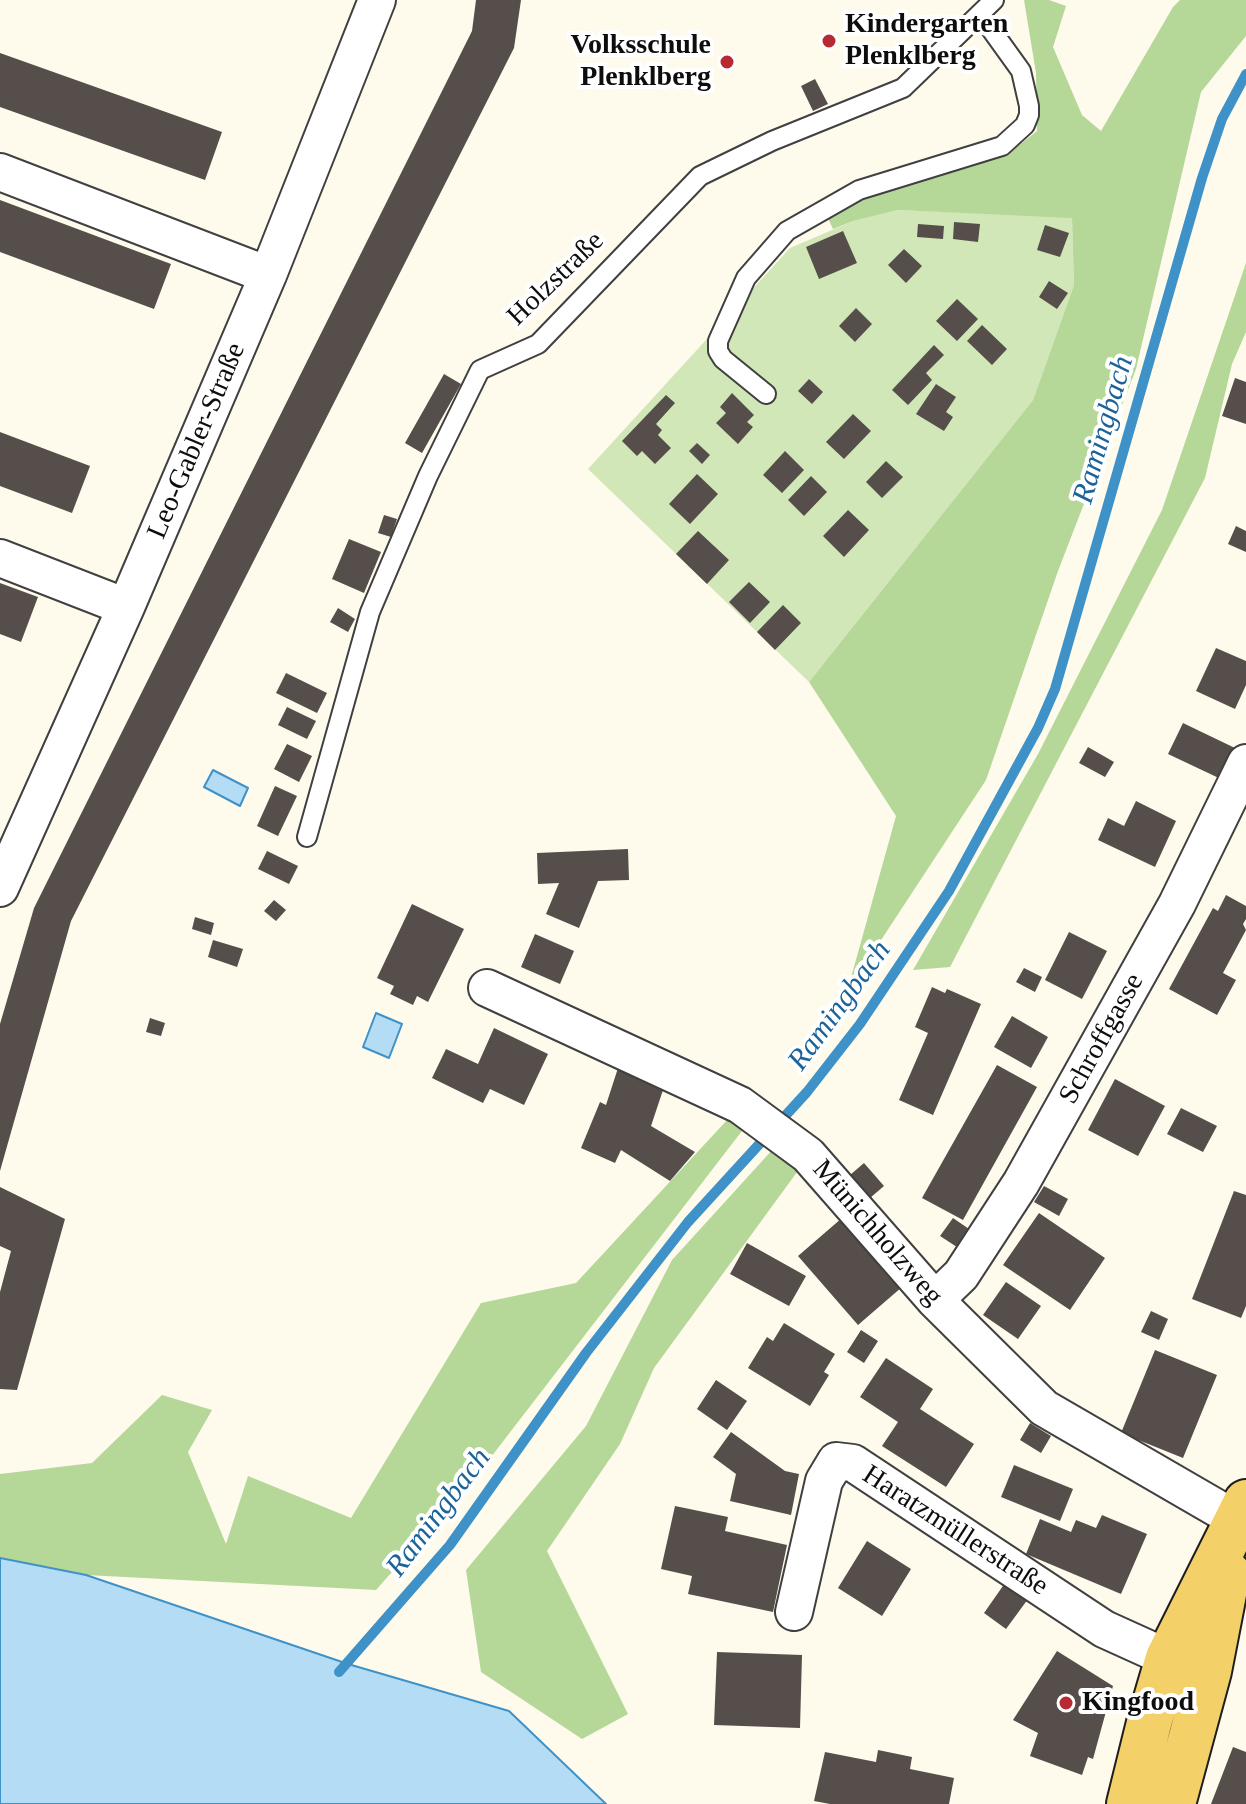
<!DOCTYPE html>
<meta charset="utf-8">
<style>
body{margin:0}
canvas{display:block;background:#fefbed}
</style>
<canvas width="1246" height="1804"></canvas>
<script>
const ctx = document.querySelector('canvas').getContext('2d');
ctx.lineJoin = 'round';
function fillPath(path, color) {
  ctx.fillStyle = color;
  ctx.fill(path, 'evenodd');
}
function toPath(rows) {
  const path = new Path2D();
  for (const r of rows) {
    path.moveTo(r[0], r[1]);
    for (let i = 2; i < r.length; i += 2) path.lineTo(r[i], r[i + 1]);
  }
  return path;
}
function trace(path, color, width, dash) {
  ctx.strokeStyle = color;
  ctx.lineWidth = width;
  ctx.lineCap = dash ? 'butt' : 'round';
  ctx.setLineDash(dash || []);
  ctx.stroke(path);
}
function write(font, color, halo, rows, align = 'center') {
  ctx.font = font + ' Georgia,serif';
  ctx.lineWidth = 8;
  ctx.setLineDash([]);
  ctx.textBaseline = 'middle';
  ctx.strokeStyle = halo;
  ctx.fillStyle = color;
  for (const [text, x, y, turn = 0] of rows) {
    ctx.save();
    ctx.translate(x, y);
    ctx.rotate((+turn || 0) * Math.PI / 180);
    ctx.textAlign = isNaN(turn) ? turn : align;
    if (halo) ctx.strokeText(text, 0, 0);
    ctx.fillText(text, 0, 0);
    ctx.restore();
  }
}
fillPath(toPath([
 [898,210,1072,217,1074,285,1033,400,809,682,588,469,790,248,853,221]
]), '#d1e7b8');
fillPath(toPath([
 [1024,0,1049,0,1066,6,1053,47,1082,115,1101,131,1173,7,1180,0,1246,0,1246,36,1201,92,1136,369,1058,571,986,780,847,992,896,816,809,682,1033,400,1074,285,1072,218,898,210,853,221,833,229,826,214,899,186,1009,153,1037,131,1036,73],
 [1246,263,1246,332,1232,364,1205,478,950,967,913,970,1038,754,1162,510],
 [729,1118,745,1127,471,1483,376,1590,86,1575,0,1558,0,1474,92,1463,162,1395,212,1410,188,1452,226,1544,248,1476,351,1518,481,1303,576,1283],
 [774,1148,800,1168,654,1368,620,1444,547,1551,628,1714,582,1739,481,1672,466,1570,586,1426,672,1260]
]), '#b5d798');
const water = toPath([
 [213,770,248,788,240,806,204,787,213,770],
 [376,1013,402,1024,389,1058,363,1047,376,1013],
 [0,1558,86,1575,348,1664,509,1711,606,1804,0,1804,0,1558]
]);
fillPath(water, '#b4dcf4');
trace(water, '#3e92c8', 2);
trace(toPath([
 [339,1672,450,1545,586,1353,688,1222,807,1092,860,1024,949,891,1038,728,1055,689,1202,178,1222,119,1246,74]
]), '#3e92c8', 10);
fillPath(toPath([
 [476,0,521,0,514,48,71,921,0,1171,0,1024,34,908,472,31],
 [0,53,222,132,205,180,0,107],
 [815,79,828,104,813,111,801,86],
 [0,200,171,264,154,309,0,252],
 [954,222,980,224,978,242,953,239],
 [918,224,944,226,943,239,917,237],
 [1045,225,1069,233,1060,257,1037,250],
 [843,231,857,263,819,279,806,247],
 [904,249,922,266,906,283,888,265],
 [1049,281,1068,293,1057,309,1039,297],
 [957,299,978,319,957,341,936,321],
 [856,308,872,324,855,342,839,326],
 [982,325,1007,349,992,365,967,341],
 [934,345,944,355,926,373,932,380,908,405,892,390],
 [444,374,461,384,422,453,405,443],
 [1235,378,1246,382,1246,424,1222,416],
 [809,379,823,392,812,404,798,391],
 [936,384,956,397,946,412,953,417,944,431,916,414],
 [732,393,754,415,747,422,753,427,738,444,716,423,726,413,720,407],
 [666,395,675,403,656,424,662,430,658,435,671,448,655,464,642,451,637,456,622,441],
 [853,414,871,431,844,459,826,442],
 [0,432,90,466,72,513,0,486],
 [697,443,710,455,702,464,689,451],
 [785,451,804,470,782,493,763,475],
 [886,461,903,477,882,498,866,482],
 [697,474,718,494,690,524,669,504],
 [811,476,827,492,804,516,788,500],
 [848,510,869,530,844,557,823,536],
 [384,515,397,519,391,537,378,533],
 [1236,526,1246,531,1246,552,1228,544],
 [698,531,729,560,707,584,676,554],
 [349,539,381,552,364,593,332,579],
 [749,582,770,602,750,623,729,602],
 [0,583,38,597,21,642,0,634],
 [783,605,801,623,775,650,757,632],
 [338,608,355,619,348,632,330,622],
 [1216,648,1246,661,1246,685,1235,709,1196,691],
 [286,673,327,693,317,713,276,693],
 [287,707,316,721,307,739,278,725],
 [1183,723,1237,749,1223,780,1168,754],
 [287,744,312,756,299,782,274,769],
 [1088,747,1114,762,1105,777,1079,763],
 [275,786,297,796,278,836,257,826],
 [1136,801,1176,821,1155,867,1098,840,1108,818,1124,826],
 [628,849,629,880,598,881,579,928,546,914,559,883,538,884,537,853],
 [267,851,298,866,289,884,258,869],
 [1226,895,1246,906,1246,919,1243,924,1246,930,1223,973,1236,980,1217,1015,1169,989,1213,908,1218,911],
 [274,900,286,910,276,921,264,911],
 [412,904,464,929,428,1002,417,996,413,1005,390,994,394,986,377,978],
 [195,917,214,923,211,935,192,929],
 [1069,932,1107,951,1082,999,1045,980],
 [535,934,574,951,560,984,521,967],
 [213,940,243,949,237,967,208,957],
 [1024,968,1042,977,1035,992,1016,982],
 [932,987,945,993,947,989,981,1004,933,1115,899,1100,928,1033,915,1027],
 [1012,1016,1048,1037,1031,1068,994,1047],
 [150,1018,165,1023,161,1036,146,1032],
 [494,1028,548,1054,524,1105,490,1089,483,1103,432,1078,446,1049,478,1064],
 [997,1065,1037,1087,963,1220,922,1198],
 [618,1068,665,1084,651,1126,695,1152,670,1181,621,1150,615,1163,581,1148,600,1102,606,1105],
 [1115,1079,1165,1106,1138,1156,1088,1130],
 [1181,1108,1217,1126,1203,1152,1167,1134],
 [864,1163,884,1186,870,1198,850,1175],
 [1044,1186,1068,1199,1059,1216,1034,1202],
 [0,1187,65,1219,17,1390,0,1389,0,1292,11,1251,0,1246],
 [1234,1191,1246,1195,1246,1306,1241,1318,1192,1299],
 [1039,1213,1105,1258,1070,1310,1003,1265],
 [842,1218,902,1287,858,1325,798,1256],
 [953,1218,972,1231,960,1249,940,1236],
 [747,1243,806,1276,789,1306,730,1274],
 [1006,1282,1041,1306,1018,1339,983,1315],
 [1151,1311,1168,1319,1159,1340,1141,1332],
 [784,1323,835,1354,824,1372,829,1375,810,1406,748,1368,767,1337,773,1341],
 [861,1330,878,1341,864,1363,847,1352],
 [1155,1350,1217,1375,1183,1458,1121,1433],
 [886,1358,933,1389,920,1409,974,1444,946,1487,882,1446,898,1422,860,1397],
 [716,1380,747,1401,727,1430,697,1409],
 [1030,1423,1051,1436,1041,1453,1020,1440],
 [731,1432,785,1471,799,1474,791,1515,730,1501,736,1474,713,1457],
 [1014,1465,1073,1489,1060,1521,1001,1497],
 [675,1506,728,1517,725,1531,787,1545,773,1612,688,1594,692,1576,661,1569],
 [1102,1515,1147,1534,1121,1594,1026,1554,1040,1519,1071,1532,1076,1520,1096,1528],
 [867,1541,911,1569,882,1616,838,1588],
 [1005,1583,1028,1599,1006,1629,984,1613],
 [1057,1651,1113,1686,1093,1759,1088,1757,1082,1775,1030,1756,1038,1733,1013,1720],
 [717,1652,802,1655,800,1728,714,1725],
 [1233,1747,1246,1752,1246,1804,1211,1804],
 [878,1750,912,1757,910,1769,954,1778,949,1804,830,1804,814,1801,825,1752,876,1762]
]), '#554e4a');
const lane = toPath([
 [766,394,723,359,718,351,718,341,746,278,787,231,859,190,1002,146,1025,125,1029,115,1029,106,1021,71,980,14],
 [307,837,370,612,428,476,480,370,538,344,700,176,772,141,903,88,994,0]
]);
const street = toPath([
 [0,172,268,275],
 [0,558,126,607],
 [0,888,126,607,268,275,377,0],
 [487,988,740,1105,808,1155,935,1300,1044,1408,1239,1521],
 [935,1300,961,1275,1021,1183,1177,904,1246,763],
 [794,1612,824,1481,836,1461,853,1463,1104,1629,1168,1658,1192,1666]
]);
const primary = toPath([
 [1129,1804,1149,1723,1168,1658,1246,1502],
 [1173,1804,1209,1671,1228,1573]
]);
trace(lane, '#404040', 22);
trace(street, '#404040', 40);
trace(primary, '#1e1e1e', 48);
trace(lane, '#fff', 18);
trace(street, '#fff', 36);
trace(primary, '#f3d168', 44);
for (const [x, y, r, color] of [
 [829,41,8,"#b82a32"],
 [727,62,8,"#b82a32"],
 [1066,1703,8,"#b82a32"]
]) {
  const dot = new Path2D();
  dot.arc(x, y, r, 0, 2 * Math.PI);
  ctx.fillStyle = color;
  ctx.fill(dot);
  trace(dot, '#fff', 3);
}
write('bold 28px', '#0d0d0d', '#fff', [
 ["Kindergarten",845,25],
 ["Plenklberg",845,57],
 ["Volksschule",711,46,"right"],
 ["Plenklberg",711,78,"right"],
 ["Kingfood",1082,1703]
], 'left');
write('28px', '#0d0d0d', '#fff', [
 ["Holzstraße",556,279,-44],
 ["Leo-Gabler-Straße",197,441,-67],
 ["Schroffgasse",1102,1039,-61],
 ["Münichholzweg",877,1233,49],
 ["Haratzmüllerstraße",955,1531,33]
]);
write('italic 30px', '#1b639a', '#fff', [
 ["Ramingbach",1104,430,-74],
 ["Ramingbach",840,1006,-54],
 ["Ramingbach",439,1513,-53]
]);
</script>
